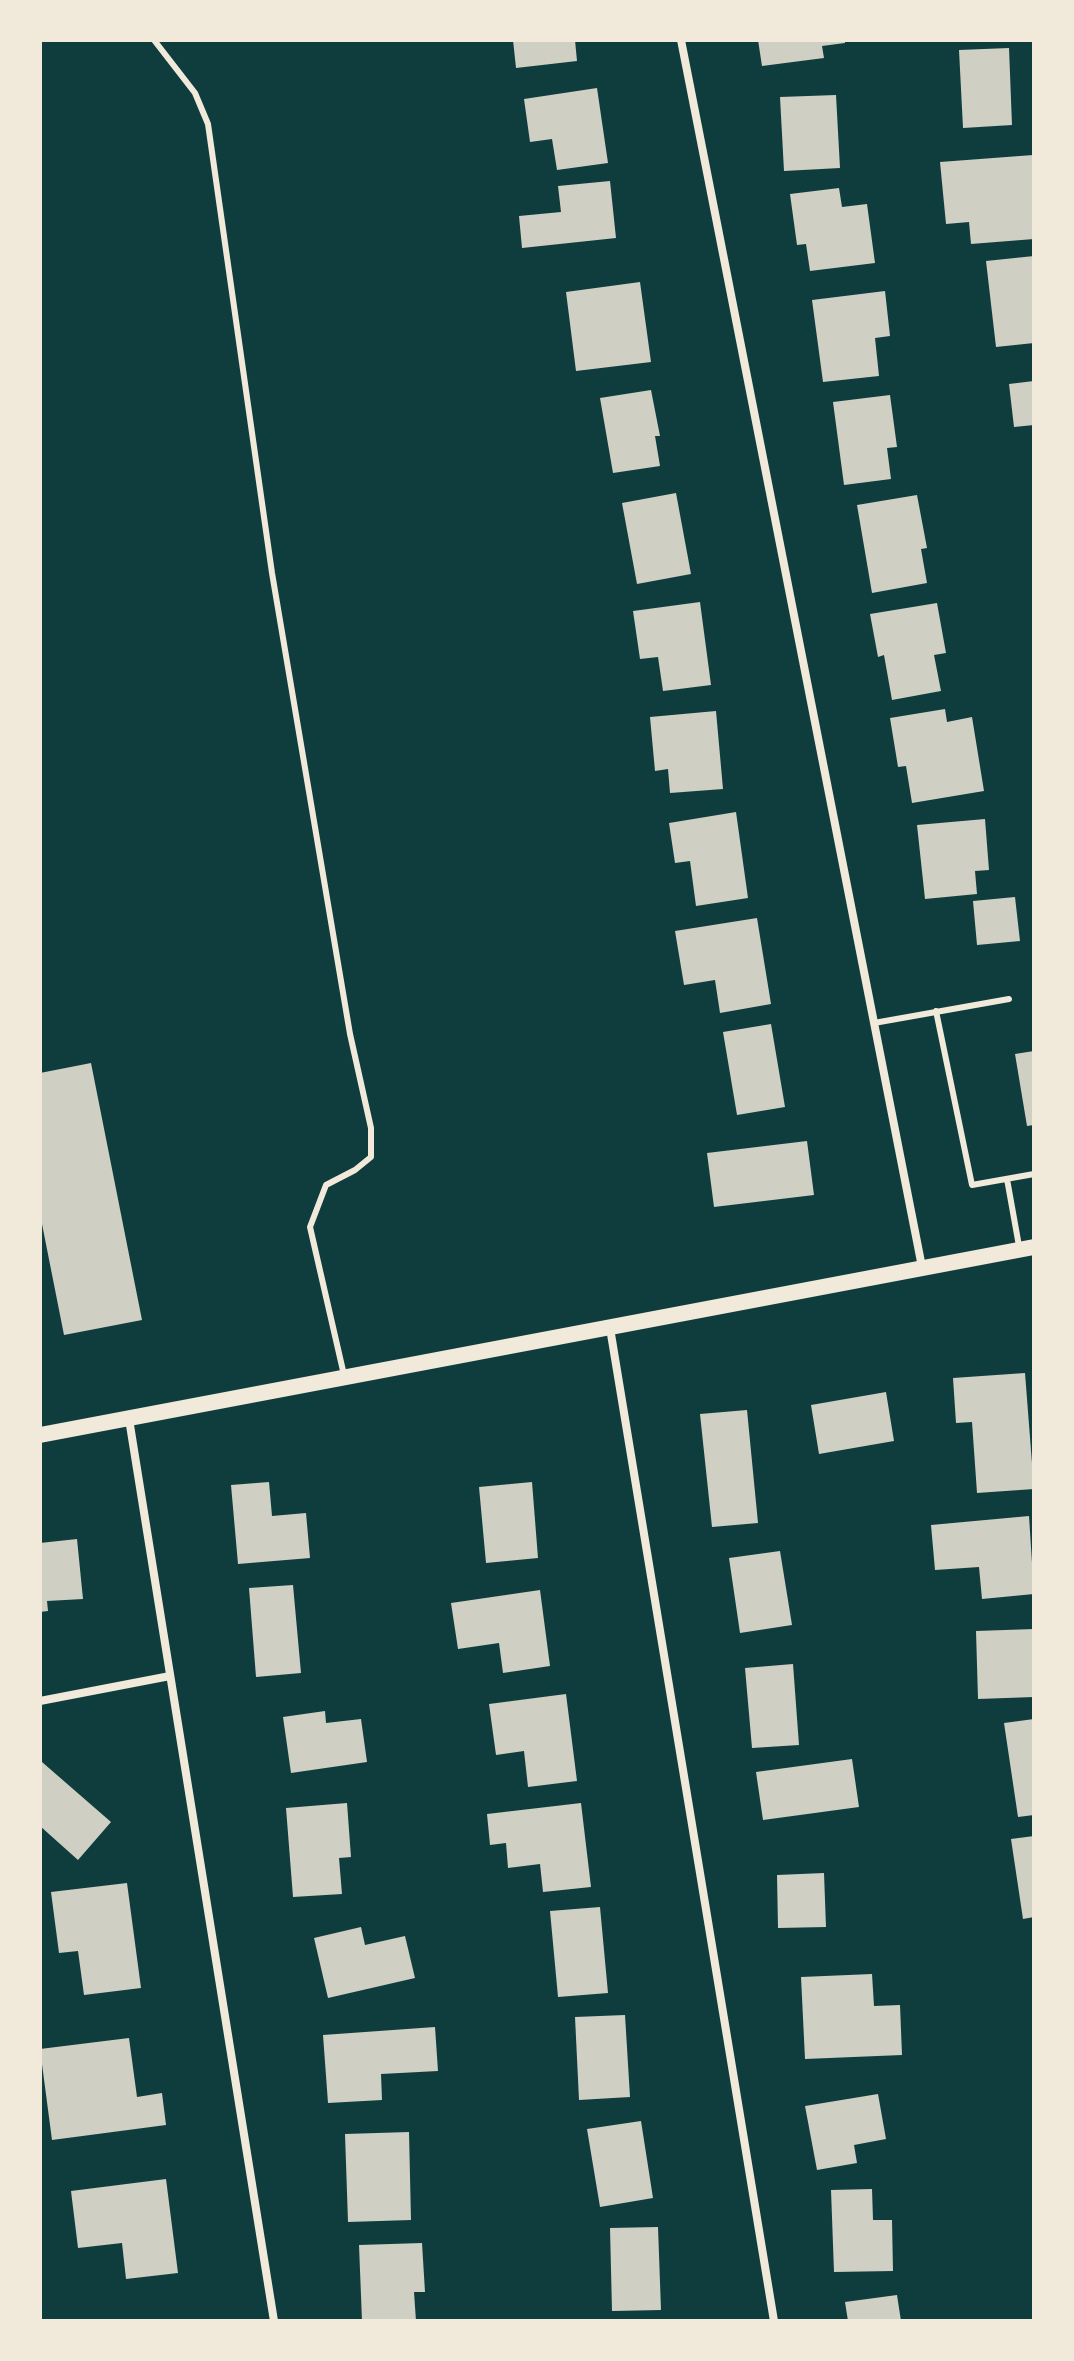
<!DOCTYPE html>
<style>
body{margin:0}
#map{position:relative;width:1074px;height:2361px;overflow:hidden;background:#0f3d3e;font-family:Inter,sans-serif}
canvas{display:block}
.frame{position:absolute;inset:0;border:42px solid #f1e9da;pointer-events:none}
</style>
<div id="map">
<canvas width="1074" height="2361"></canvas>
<div class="frame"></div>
</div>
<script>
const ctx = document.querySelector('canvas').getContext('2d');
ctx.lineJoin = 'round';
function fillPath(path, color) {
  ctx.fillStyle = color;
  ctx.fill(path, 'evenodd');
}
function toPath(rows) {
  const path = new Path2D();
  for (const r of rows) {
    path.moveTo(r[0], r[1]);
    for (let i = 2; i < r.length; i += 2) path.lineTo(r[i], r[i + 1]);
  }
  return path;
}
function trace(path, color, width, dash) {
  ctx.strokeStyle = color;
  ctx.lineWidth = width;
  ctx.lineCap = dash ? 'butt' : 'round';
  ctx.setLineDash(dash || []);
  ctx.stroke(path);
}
fillPath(toPath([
 [513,40,575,40,577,61,516,68],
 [758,40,845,40,845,43,822,46,824,58,762,66],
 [1009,48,1012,125,963,128,959,50],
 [597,88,608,163,557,170,552,139,530,142,524,99],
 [836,95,840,168,784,171,780,97],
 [1033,155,1034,239,971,244,969,222,946,224,940,162],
 [610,181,616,238,522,248,519,216,561,212,558,186],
 [839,188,842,207,867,204,875,263,810,271,806,244,797,245,790,194],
 [1034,256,1034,343,996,347,986,261],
 [640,282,651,362,576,371,566,292],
 [885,291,890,336,875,338,879,376,823,382,812,300],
 [1034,381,1034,425,1014,427,1009,384],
 [651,390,660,436,655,436,660,466,613,473,600,398],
 [890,395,897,447,887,448,891,479,844,485,833,402],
 [676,493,691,574,637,584,622,503],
 [917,495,927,548,921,549,927,583,872,593,857,505],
 [700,602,711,685,663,691,658,657,640,659,633,611],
 [937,603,946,653,934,655,941,691,892,700,884,655,878,657,870,614],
 [945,709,947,722,972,717,984,791,912,803,906,766,898,767,890,718],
 [716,711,723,789,670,793,668,769,655,771,650,717],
 [736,812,748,898,696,906,690,861,675,863,669,823],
 [985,819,989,870,975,871,977,894,925,899,917,825],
 [1015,897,1020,941,977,945,973,901],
 [757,918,771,1004,720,1013,715,980,684,985,675,931],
 [771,1024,785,1107,737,1115,723,1032],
 [1034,1051,1034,1125,1027,1126,1015,1054],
 [91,1063,142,1320,64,1335,40,1214,40,1073],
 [807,1141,814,1195,714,1207,707,1153],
 [1025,1373,1034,1489,977,1493,972,1422,956,1423,953,1378],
 [886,1392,894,1441,819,1454,811,1405],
 [747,1410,758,1523,712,1527,700,1414],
 [269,1482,272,1516,306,1513,310,1558,238,1564,231,1485],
 [532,1482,538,1558,486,1563,479,1487],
 [1029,1516,1034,1594,982,1599,979,1567,935,1570,931,1525],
 [77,1539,83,1599,47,1601,48,1611,40,1612,40,1543],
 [780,1551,792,1625,740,1633,729,1558],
 [293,1585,301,1673,256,1677,249,1588],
 [540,1590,550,1666,503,1673,499,1643,458,1649,451,1603],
 [1034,1629,1034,1697,978,1699,976,1631],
 [793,1664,799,1745,752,1748,745,1668],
 [566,1694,577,1781,528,1787,524,1751,496,1755,489,1704],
 [325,1711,326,1723,361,1719,367,1762,291,1773,283,1717],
 [1034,1719,1034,1815,1018,1817,1004,1723],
 [852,1759,859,1807,763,1820,756,1772],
 [42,1762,111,1822,78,1860,40,1826],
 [347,1803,351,1857,339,1858,342,1894,293,1897,286,1808],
 [581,1803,591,1887,543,1892,540,1864,508,1868,506,1843,490,1845,487,1814],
 [1034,1836,1034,1917,1023,1919,1011,1839],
 [824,1873,826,1927,778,1928,777,1875],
 [127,1883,141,1988,84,1995,78,1951,59,1953,51,1892],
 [600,1907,608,1993,558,1997,550,1911],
 [361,1927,365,1945,405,1936,415,1978,328,1998,314,1938],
 [872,1974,874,2006,900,2005,902,2055,805,2059,801,1977],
 [625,2015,630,2097,579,2100,575,2017],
 [435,2027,438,2071,381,2074,382,2100,328,2103,323,2035],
 [129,2038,137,2097,162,2093,166,2125,52,2140,40,2049],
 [878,2094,886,2139,854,2145,857,2163,817,2170,805,2106],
 [641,2121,653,2198,600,2207,587,2129],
 [409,2132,411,2220,348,2222,345,2134],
 [166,2179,178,2273,126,2279,122,2243,78,2248,71,2191],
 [872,2189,873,2220,892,2220,893,2271,834,2272,831,2190],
 [658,2227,661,2310,612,2311,610,2228],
 [422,2243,425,2292,414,2292,416,2321,362,2321,359,2245],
 [897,2295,901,2321,848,2321,845,2302]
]), '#cfcfc3');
trace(toPath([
 [154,40,195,93,208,124,272,573,350,1034,371,1128,371,1157,355,1170,326,1185,310,1227,344,1375],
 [936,1011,972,1185,1034,1174],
 [874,1023,1009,999],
 [1007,1179,1019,1246]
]), '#f1e9da', 6);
trace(toPath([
 [681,40,922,1267],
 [610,1328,774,2321],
 [129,1419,274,2321],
 [40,1701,170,1676]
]), '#f1e9da', 8);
trace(toPath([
 [40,1435,1034,1247]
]), '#f1e9da', 16);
</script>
